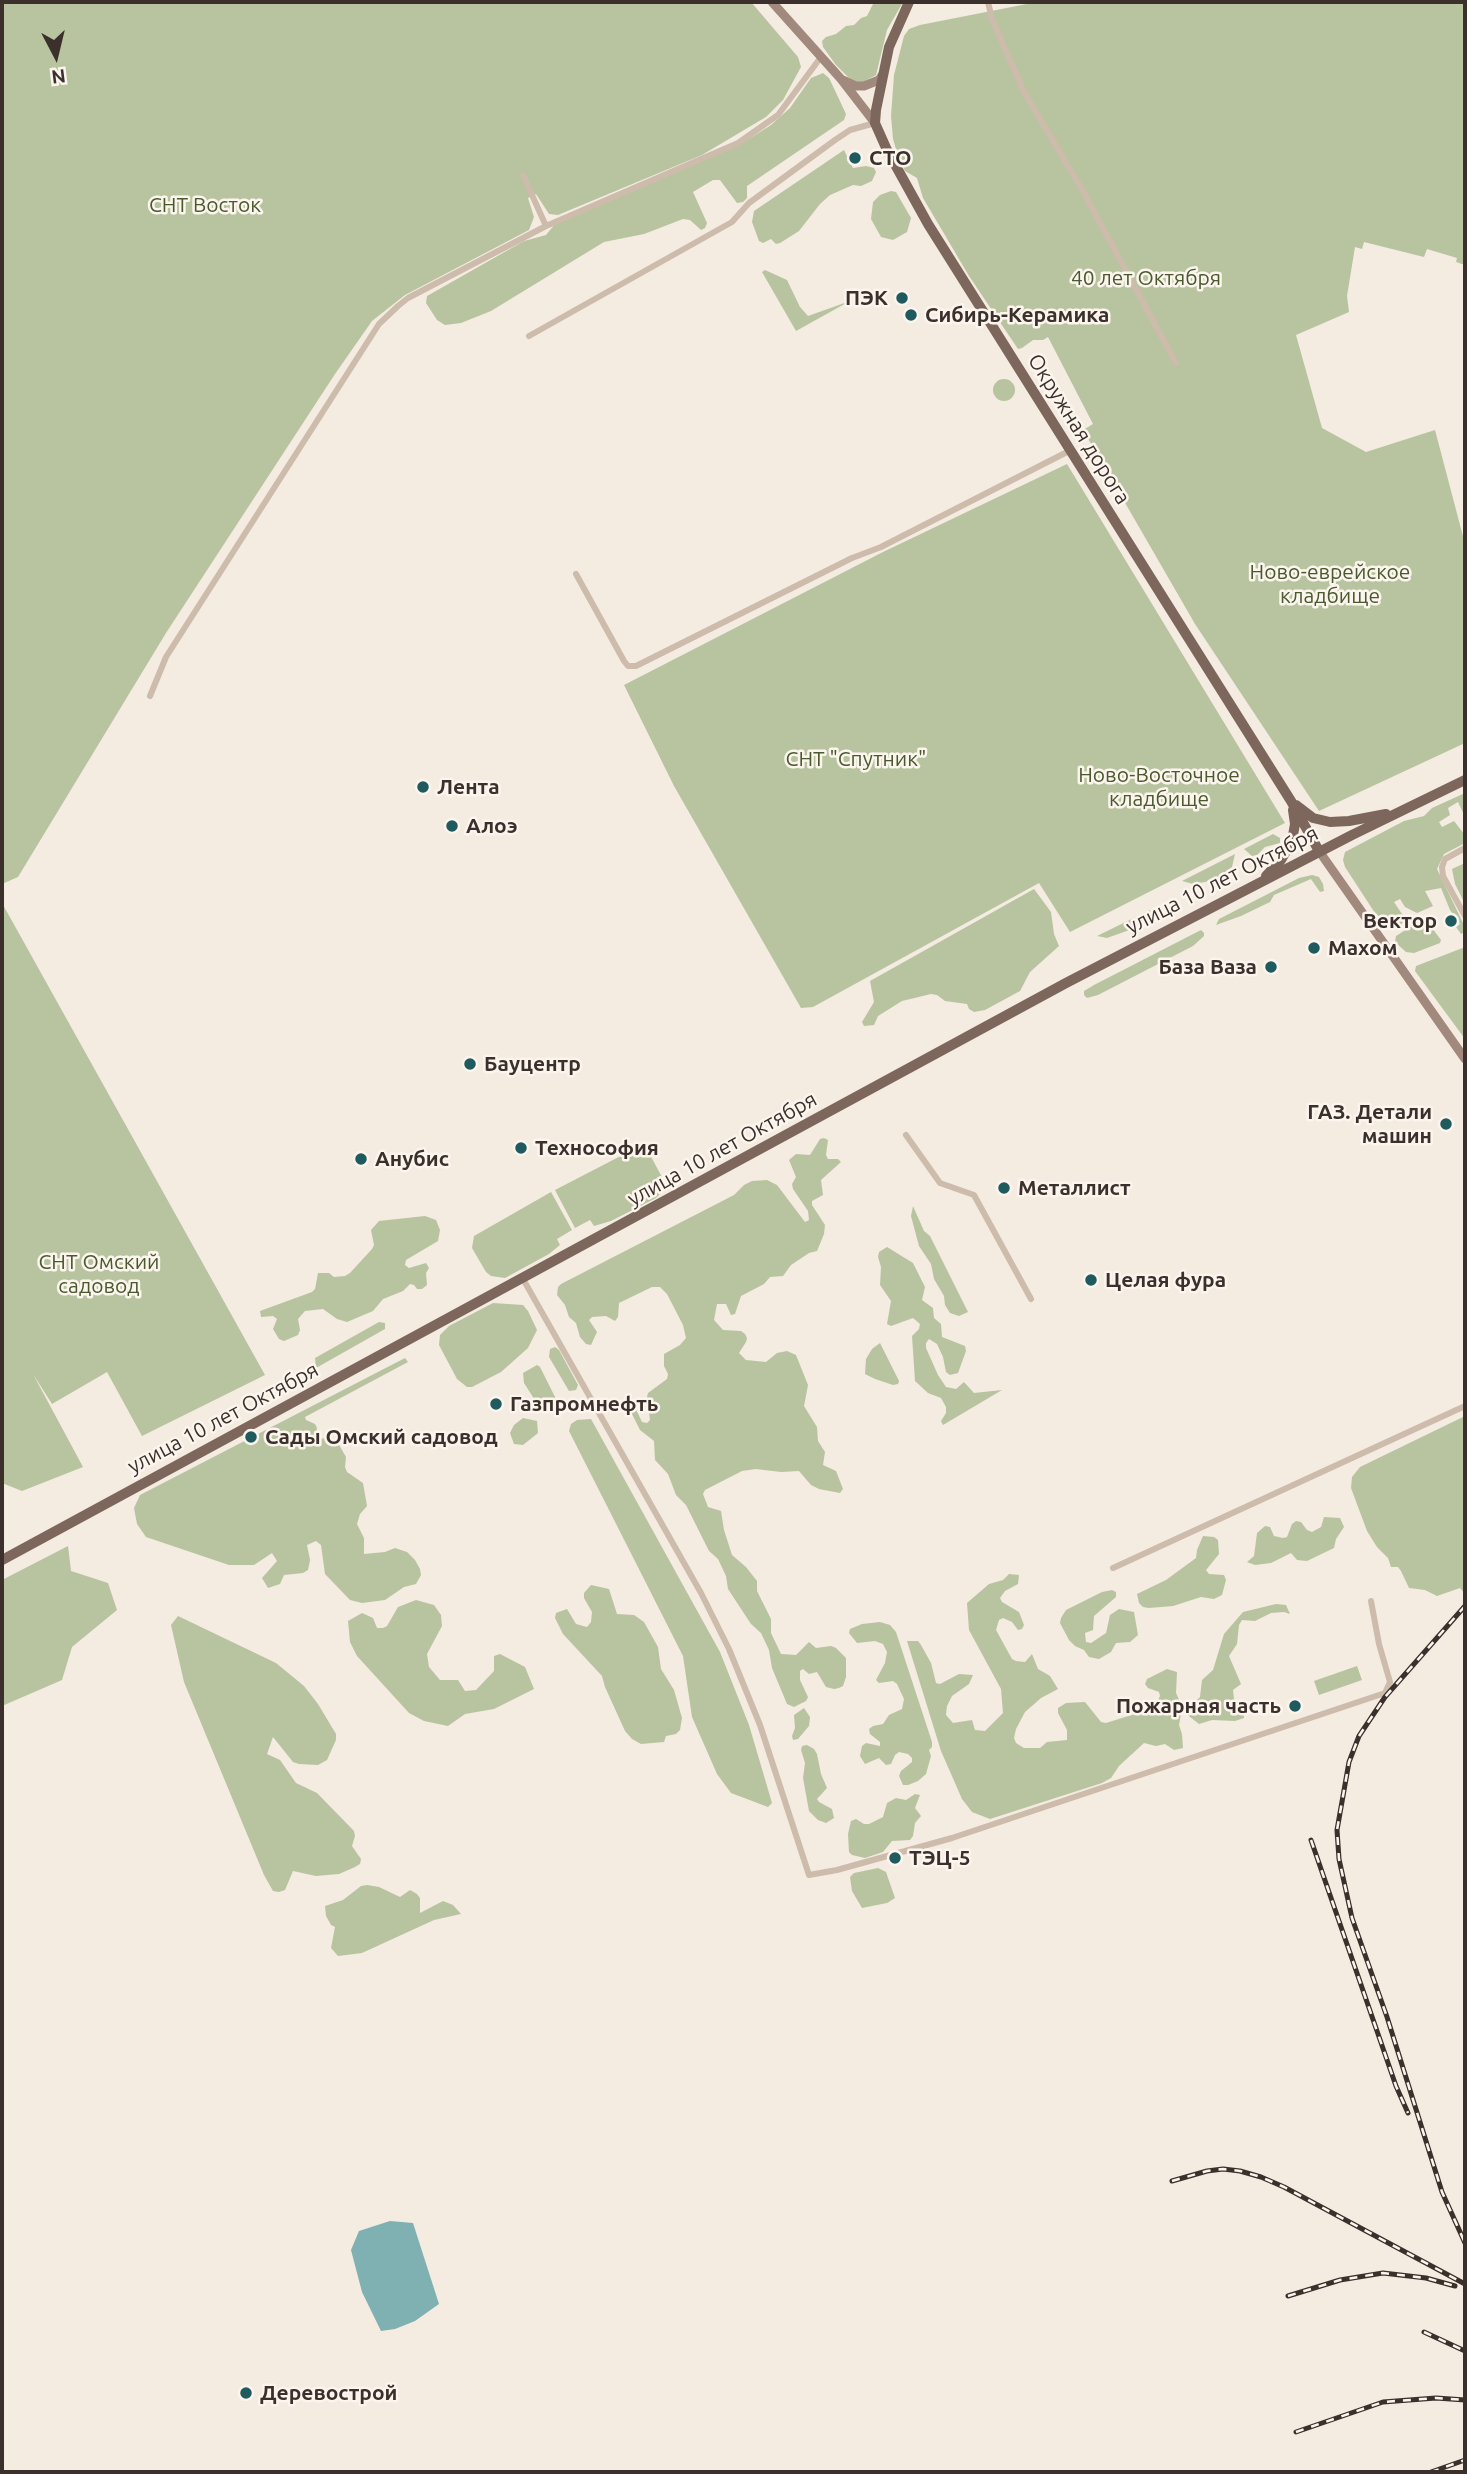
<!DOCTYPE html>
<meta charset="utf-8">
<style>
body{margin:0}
#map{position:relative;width:1467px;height:2474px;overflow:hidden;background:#f4ebe1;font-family:Ubuntu,sans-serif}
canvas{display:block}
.frame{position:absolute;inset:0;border:4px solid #3b302b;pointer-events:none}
.north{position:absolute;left:21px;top:21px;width:70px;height:70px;-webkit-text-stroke:5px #fbf5ee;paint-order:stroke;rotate:173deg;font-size:19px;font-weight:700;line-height:28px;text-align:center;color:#3b302b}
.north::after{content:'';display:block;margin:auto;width:24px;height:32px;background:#3b302b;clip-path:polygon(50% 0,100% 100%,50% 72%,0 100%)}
</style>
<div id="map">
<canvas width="1467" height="2474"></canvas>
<div class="frame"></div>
<div class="north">N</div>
</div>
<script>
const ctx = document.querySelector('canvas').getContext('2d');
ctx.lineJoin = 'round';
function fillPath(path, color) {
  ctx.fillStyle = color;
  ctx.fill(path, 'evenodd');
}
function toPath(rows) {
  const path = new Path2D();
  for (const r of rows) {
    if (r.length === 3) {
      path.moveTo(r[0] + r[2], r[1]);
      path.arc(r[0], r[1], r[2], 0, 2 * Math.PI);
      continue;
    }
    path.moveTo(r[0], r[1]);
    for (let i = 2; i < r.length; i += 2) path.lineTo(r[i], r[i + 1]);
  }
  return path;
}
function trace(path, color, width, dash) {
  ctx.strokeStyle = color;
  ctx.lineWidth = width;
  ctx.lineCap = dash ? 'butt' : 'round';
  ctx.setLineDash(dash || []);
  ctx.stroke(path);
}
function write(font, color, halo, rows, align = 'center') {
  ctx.font = font + ' Ubuntu,sans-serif';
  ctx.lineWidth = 5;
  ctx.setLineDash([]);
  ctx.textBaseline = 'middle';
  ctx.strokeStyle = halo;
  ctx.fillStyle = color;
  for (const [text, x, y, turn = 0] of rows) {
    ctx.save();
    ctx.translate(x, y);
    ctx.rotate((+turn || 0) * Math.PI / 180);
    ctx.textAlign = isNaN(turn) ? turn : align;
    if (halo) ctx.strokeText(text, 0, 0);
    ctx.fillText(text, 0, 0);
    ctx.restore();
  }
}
fillPath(toPath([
 [2,2,751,2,798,57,801,67,783,100,766,117,702,155,558,215,549,214,536,194,528,198,534,217,529,230,405,295,372,321,335,374,166,633,18,877,2,884],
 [874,2,903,2,887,30,876,75,863,82,858,82,852,81,836,65,823,47,822,41,826,37,836,34,846,26,854,25,861,18,867,16],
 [1037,2,1465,2,1465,265,1456,262,1457,258,1427,249,1424,257,1364,242,1362,249,1355,247,1347,296,1349,312,1296,335,1322,428,1366,452,1435,430,1465,544,1465,743,1319,811,1195,624,1083,430,1093,424,1048,337,1043,340,1033,340,1022,348,1018,349,969,276,923,198,917,178,905,171,898,156,893,139,891,116,894,75,904,36,909,29,920,25],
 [823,73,829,78,838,97,846,114,844,120,747,186,747,198,743,202,737,203,720,180,713,180,693,192,707,223,705,228,701,230,690,220,683,219,644,234,604,242,491,311,461,323,445,325,437,320,426,303,427,296,524,241,546,235,555,224,739,145,771,125,790,108,811,78],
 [844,150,853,168,866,166,874,168,876,172,872,181,861,186,853,185,830,195,820,204,799,231,780,243,776,244,771,239,763,243,759,241,752,222,754,211],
 [891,191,896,192,911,218,907,232,893,240,881,237,871,219,873,202,880,195],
 [765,270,787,280,800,307,808,316,850,301,796,331,762,272],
 [1004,390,11],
 [1067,464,1285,823,1070,932,1039,883,813,1007,801,1008,674,786,624,685,883,552],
 [1465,793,1465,817,1458,802,1448,808,1450,815,1439,822,1442,827,1454,821,1465,835,1465,843,1444,854,1437,869,1465,927,1465,932,1461,934,1456,927,1460,924,1450,910,1441,888,1425,891,1433,906,1417,913,1405,907,1400,899,1394,902,1404,917,1403,923,1397,926,1382,920,1373,910,1345,867,1343,860,1345,852,1404,821,1424,816,1432,808],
 [1273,834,1280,838,1280,843,1265,847,1257,855,1252,856,1244,849],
 [1235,854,1232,867,1216,880,1193,884,1182,881],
 [1465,863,1465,904,1455,884,1452,869],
 [1312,875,1319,877,1323,884,1324,891,1320,892,1311,879,1274,895,1270,902,1241,916,1216,925,1219,919,1299,878],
 [1034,889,1051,912,1054,934,1059,946,1030,972,1020,991,985,1010,974,1012,969,1009,967,1004,945,1001,937,995,931,994,902,1001,878,1016,874,1025,864,1026,862,1022,874,1002,870,981],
 [2,903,265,1375,142,1436,107,1372,52,1404,33,1374,83,1467,22,1491,2,1483],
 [1150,910,1153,919,1149,923,1107,938,1097,936],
 [1418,922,1429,924,1441,940,1440,943,1414,953,1406,952,1395,942,1396,936],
 [1201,930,1204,933,1204,936,1193,946,1098,995,1087,998,1084,995,1084,991,1094,985],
 [1465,947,1465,1016,1463,1017,1465,1039,1415,971,1416,966],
 [824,1138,828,1140,826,1155,828,1159,838,1159,841,1162,821,1180,823,1195,812,1201,812,1205,825,1225,824,1234,817,1251,809,1253,791,1265,783,1276,770,1277,764,1284,741,1296,735,1314,731,1315,726,1304,717,1304,714,1320,723,1330,741,1331,745,1334,747,1338,746,1342,739,1353,746,1360,766,1362,777,1353,787,1351,796,1355,808,1385,804,1406,817,1427,818,1441,825,1452,823,1465,836,1471,843,1489,840,1493,819,1489,811,1485,799,1471,781,1472,756,1469,742,1471,705,1490,703,1494,708,1507,721,1511,724,1530,732,1555,746,1567,757,1581,757,1591,771,1619,771,1633,781,1654,796,1655,809,1642,816,1648,831,1646,836,1648,846,1658,846,1677,843,1686,839,1688,834,1689,826,1687,817,1672,809,1674,803,1669,800,1671,800,1680,808,1697,806,1701,794,1707,787,1704,772,1668,769,1650,761,1633,751,1624,728,1589,726,1576,718,1559,709,1551,686,1505,676,1495,668,1474,655,1460,654,1441,640,1430,629,1408,628,1404,633,1403,642,1422,647,1423,650,1420,647,1397,648,1393,667,1379,668,1374,664,1366,664,1354,680,1345,686,1338,683,1325,667,1294,660,1287,652,1287,619,1303,618,1317,615,1321,606,1316,592,1317,589,1320,597,1332,591,1345,586,1344,580,1337,576,1323,569,1317,565,1305,557,1295,558,1287,561,1284,734,1195,744,1185,752,1181,767,1180,777,1185,805,1222,809,1220,808,1211,793,1189,792,1184,796,1177,789,1160,796,1154,810,1155,820,1139],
 [638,1147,648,1151,663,1179,665,1185,662,1192,656,1198,611,1221,594,1226,590,1220,575,1228,555,1190],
 [551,1192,572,1230,557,1239,560,1245,549,1254,505,1278,491,1276,486,1272,472,1248,474,1236],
 [913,1206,924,1231,930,1236,968,1312,959,1316,950,1313,945,1305,944,1296,934,1279,931,1264,919,1246,911,1216],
 [425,1216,436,1220,440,1230,438,1241,406,1260,405,1265,409,1268,426,1263,429,1268,426,1273,427,1285,422,1289,417,1289,414,1285,410,1284,403,1291,383,1299,373,1311,347,1322,337,1319,323,1309,305,1311,298,1319,300,1330,298,1335,284,1341,279,1339,273,1329,277,1319,273,1316,261,1317,260,1311,312,1292,315,1289,318,1273,329,1273,334,1277,345,1276,350,1273,372,1249,374,1245,371,1230,379,1221],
 [887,1247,913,1263,925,1287,922,1300,933,1308,934,1318,941,1324,942,1337,965,1346,966,1351,958,1373,950,1375,946,1372,943,1357,937,1344,929,1339,926,1343,926,1348,938,1375,946,1387,956,1389,964,1382,974,1393,1002,1390,943,1425,941,1421,946,1413,946,1407,941,1398,928,1393,915,1381,912,1336,919,1329,920,1324,913,1318,891,1326,887,1324,891,1301,880,1285,881,1267,878,1257,879,1252],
 [493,1303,523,1305,528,1311,537,1330,528,1348,501,1372,472,1387,467,1387,457,1379,439,1345,440,1335,449,1326],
 [379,1322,385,1323,385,1329,316,1368,315,1358],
 [880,1343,899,1381,898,1384,893,1385,875,1379,865,1374,866,1359,872,1349],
 [555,1347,559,1350,578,1385,576,1390,569,1391,549,1357,550,1349],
 [405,1358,408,1362,305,1417,306,1420,315,1424,317,1428,315,1439,329,1438,338,1443,346,1457,345,1467,347,1472,363,1483,367,1506,360,1514,357,1524,364,1538,364,1554,385,1552,395,1548,407,1552,415,1560,420,1569,421,1575,416,1584,404,1587,385,1600,362,1603,350,1600,325,1574,321,1545,316,1541,307,1545,310,1560,308,1570,303,1573,284,1575,280,1584,268,1588,262,1578,277,1561,272,1553,254,1565,229,1565,146,1537,137,1524,134,1508,140,1495],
 [537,1365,540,1367,555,1397,554,1401,547,1405,538,1405,524,1383,523,1373],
 [1465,1416,1465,1594,1460,1588,1437,1596,1425,1590,1409,1588,1401,1571,1398,1567,1391,1567,1388,1558,1377,1547,1367,1531,1351,1488,1352,1477,1360,1467],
 [523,1418,537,1421,538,1433,523,1445,514,1444,510,1433,514,1425],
 [591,1419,720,1652,749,1725,772,1803,768,1807,731,1793,717,1774,692,1717,683,1656,569,1431,571,1424,577,1420],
 [1324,1517,1340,1518,1344,1527,1336,1539,1334,1548,1307,1561,1297,1560,1291,1553,1271,1563,1255,1565,1247,1562,1254,1556,1257,1533,1265,1526,1270,1527,1274,1536,1283,1538,1287,1537,1292,1524,1296,1521,1301,1522,1307,1530,1312,1532,1321,1527],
 [1203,1536,1214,1537,1218,1540,1219,1554,1206,1570,1209,1574,1224,1575,1226,1580,1222,1595,1214,1599,1201,1597,1173,1606,1149,1608,1143,1607,1139,1603,1137,1594,1166,1580,1196,1558,1197,1550],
 [68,1546,71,1571,108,1583,117,1610,72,1647,62,1680,2,1706,2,1580],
 [1009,1574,1019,1575,1018,1584,1005,1591,1000,1598,1002,1602,1019,1612,1024,1625,1022,1629,1018,1630,1012,1622,1003,1618,999,1620,996,1630,1012,1659,1016,1661,1025,1662,1032,1654,1038,1669,1050,1676,1058,1689,1041,1698,1025,1712,1016,1729,1014,1738,1016,1743,1024,1748,1040,1748,1047,1742,1067,1740,1067,1730,1058,1713,1058,1708,1066,1703,1085,1702,1101,1722,1106,1723,1154,1708,1160,1696,1159,1692,1148,1688,1145,1684,1147,1679,1167,1669,1177,1672,1176,1693,1180,1702,1194,1703,1200,1697,1202,1680,1213,1670,1224,1634,1243,1612,1276,1604,1286,1605,1290,1614,1284,1612,1271,1613,1255,1621,1242,1620,1239,1625,1237,1644,1229,1656,1241,1684,1233,1690,1234,1699,1244,1708,1244,1718,1235,1721,1212,1720,1199,1724,1185,1713,1181,1714,1179,1725,1182,1734,1183,1748,1174,1750,1165,1744,1156,1746,1144,1743,1119,1766,1111,1778,1102,1783,990,1819,972,1812,962,1799,941,1751,907,1641,918,1641,921,1645,931,1663,936,1683,940,1684,959,1674,973,1675,969,1684,952,1696,947,1706,946,1715,953,1723,972,1720,975,1730,985,1731,1003,1713,1001,1689,969,1630,967,1603,989,1584,1003,1580],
 [591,1585,609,1589,617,1614,634,1615,644,1622,658,1647,661,1669,674,1690,682,1718,680,1730,676,1734,666,1736,664,1742,641,1744,632,1739,625,1731,605,1687,602,1676,563,1634,555,1618,556,1613,567,1609,576,1624,587,1627,591,1622,592,1612,584,1598,584,1593],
 [1112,1590,1116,1592,1116,1597,1094,1616,1093,1630,1085,1633,1086,1642,1091,1643,1106,1633,1110,1615,1119,1609,1134,1612,1138,1635,1130,1642,1116,1643,1111,1652,1099,1659,1089,1657,1084,1650,1075,1646,1069,1640,1060,1623,1061,1618,1066,1610,1102,1592],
 [416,1600,434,1605,441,1615,442,1626,427,1654,429,1667,440,1680,458,1680,465,1691,476,1690,494,1671,494,1656,500,1654,525,1667,534,1689,494,1709,465,1714,448,1726,424,1721,409,1713,357,1656,350,1642,348,1621,362,1613,373,1618,377,1628,383,1628,387,1626,398,1607],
 [178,1616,276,1663,304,1686,318,1704,336,1734,336,1740,327,1760,318,1765,299,1764,293,1762,273,1737,267,1754,280,1760,296,1783,317,1793,354,1831,355,1836,352,1846,361,1859,360,1864,355,1867,339,1874,316,1876,293,1871,285,1890,279,1892,273,1891,264,1875,184,1682,171,1625],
 [880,1622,890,1625,896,1632,932,1742,932,1747,929,1750,931,1756,926,1774,918,1781,908,1785,903,1785,899,1776,901,1771,912,1762,912,1758,908,1754,899,1752,895,1755,891,1764,886,1765,879,1758,865,1764,860,1756,862,1746,866,1743,880,1746,880,1742,870,1734,869,1729,873,1726,883,1724,889,1715,902,1709,904,1699,897,1684,893,1681,879,1683,876,1680,885,1663,887,1652,883,1644,875,1641,857,1643,849,1633,850,1629,862,1624],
 [1357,1666,1362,1680,1319,1695,1314,1681],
 [804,1708,810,1717,809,1726,798,1739,793,1740,792,1736,795,1728,794,1715],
 [807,1745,814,1749,817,1754,821,1774,827,1788,817,1799,819,1802,832,1809,834,1818,826,1823,818,1820,809,1811,803,1778,805,1763,801,1750,802,1746],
 [915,1794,920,1795,915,1808,921,1816,915,1823,913,1836,910,1840,892,1841,883,1852,865,1858,852,1855,849,1852,848,1834,851,1821,856,1819,864,1824,869,1824,883,1817,887,1803,896,1798,906,1800],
 [878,1868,886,1872,895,1898,887,1903,862,1908,852,1891,850,1877,854,1873],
 [367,1885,379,1887,400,1897,410,1890,417,1894,420,1898,420,1913,443,1901,453,1905,461,1914,434,1920,362,1953,338,1956,331,1948,335,1927,331,1925,326,1916,325,1906,343,1900,361,1886]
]), '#b8c4a0');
fillPath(toPath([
 [390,2221,413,2223,439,2304,415,2321,395,2329,381,2331,362,2292,351,2250,359,2231]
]), '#7fb0b2');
trace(toPath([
 [988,2,992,19,1024,92,1084,193,1176,363],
 [523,175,546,226],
 [529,336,732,222,749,203,835,140,850,130,875,123],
 [576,574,624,661,628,666,636,666,852,558,881,547,1069,451],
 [150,696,166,657,379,324,398,306,408,298,546,226,738,143,778,115,821,57],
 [1465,848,1445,859,1442,867,1443,876,1465,916],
 [906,1135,940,1183,974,1195,1031,1299],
 [523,1279,701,1593,729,1649,760,1725,809,1875,837,1870,952,1838,1385,1693,1390,1682,1379,1644,1371,1601],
 [1113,1568,1465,1406]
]), '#cdbbac', 6);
trace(toPath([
 [772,2,841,79,875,123],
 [843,80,856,86,864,86,879,80,883,74],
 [1319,851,1465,1059]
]), '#a18a7d', 9);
trace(toPath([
 [909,2,889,47,876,110,875,123,887,150,928,224,1291,801,1319,851],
 [1296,805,1313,818,1330,822,1349,821,1386,814],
 [1266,876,1281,860,1292,841,1295,824,1293,810],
 [2,1560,1066,983,1352,835,1465,780]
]), '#7d675c', 10);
const rail = toPath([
 [1465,1606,1385,1697,1359,1736,1349,1762,1337,1830,1339,1859,1352,1918,1387,2017,1442,2192,1465,2243],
 [1311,1840,1396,2086,1408,2113],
 [1172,2181,1207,2171,1223,2169,1240,2171,1261,2177,1284,2187,1465,2284],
 [1288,2296,1340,2280,1383,2273,1426,2278,1455,2286],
 [1424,2332,1465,2351],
 [1296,2432,1383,2402,1436,2398,1465,2400],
 [1431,2472,1465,2460]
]);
trace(rail, '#3b302b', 5);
trace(rail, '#fbf5ee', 2.5, [8]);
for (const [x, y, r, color] of [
 [855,158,7,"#1f5a5e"],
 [902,298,7,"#1f5a5e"],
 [911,315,7,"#1f5a5e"],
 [423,787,7,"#1f5a5e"],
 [452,826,7,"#1f5a5e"],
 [1451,921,7,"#1f5a5e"],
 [1314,948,7,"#1f5a5e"],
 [1271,967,7,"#1f5a5e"],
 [470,1064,7,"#1f5a5e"],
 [1446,1124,7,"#1f5a5e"],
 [521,1148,7,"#1f5a5e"],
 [361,1159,7,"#1f5a5e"],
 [1004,1188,7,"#1f5a5e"],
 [1091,1280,7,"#1f5a5e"],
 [496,1404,7,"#1f5a5e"],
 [251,1437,7,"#1f5a5e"],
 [1295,1706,7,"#1f5a5e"],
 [895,1858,7,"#1f5a5e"],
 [246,2393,7,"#1f5a5e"]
]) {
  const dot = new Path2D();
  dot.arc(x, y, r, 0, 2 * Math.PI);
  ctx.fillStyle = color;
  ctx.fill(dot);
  trace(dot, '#fbf5ee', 2.5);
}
write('bold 21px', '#3b302b', '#fbf5ee', [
 ["СТО",869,158],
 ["ПЭК",888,298,"right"],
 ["Сибирь-Керамика",925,315],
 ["Лента",437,787],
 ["Алоэ",466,826],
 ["Вектор",1437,921,"right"],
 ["Махом",1328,948],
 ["База Ваза",1257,967,"right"],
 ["Бауцентр",484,1064],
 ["ГАЗ. Детали",1432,1112,"right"],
 ["машин",1432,1136,"right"],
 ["Технософия",535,1148],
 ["Анубис",375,1159],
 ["Металлист",1018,1188],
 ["Целая фура",1105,1280],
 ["Газпромнефть",510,1404],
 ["Сады Омский садовод",265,1437],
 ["Пожарная часть",1281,1706,"right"],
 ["ТЭЦ-5",909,1858],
 ["Деревострой",260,2393]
], 'left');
write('21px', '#4a5a2e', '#fbf5ee', [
 ["СНТ Восток",205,205],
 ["40 лет Октября",1146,278],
 ["Ново-еврейское",1330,572],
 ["кладбище",1330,596],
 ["СНТ \"Спутник\"",856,759],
 ["Ново-Восточное",1159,775],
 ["кладбище",1159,799],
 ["СНТ Омский",99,1262],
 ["садовод",99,1286]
]);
write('21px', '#3b302b', '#fbf5ee', [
 ["Окружная дорога",1079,429,58],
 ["улица 10 лет Октября",1222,880,-27],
 ["улица 10 лет Октября",722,1149,-29],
 ["улица 10 лет Октября",223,1418,-28]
]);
</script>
